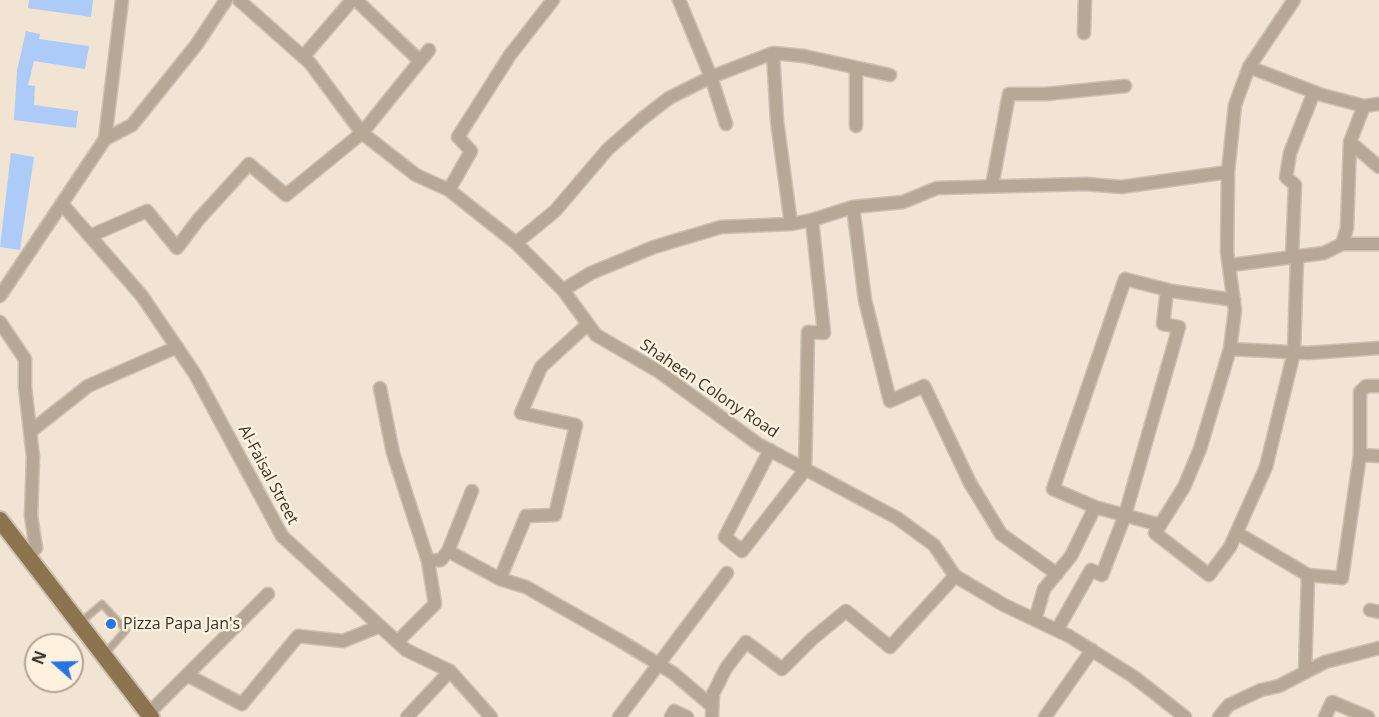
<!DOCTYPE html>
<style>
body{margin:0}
#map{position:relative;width:1379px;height:717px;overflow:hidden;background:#f1e4d2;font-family:"Open Sans",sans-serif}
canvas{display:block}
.north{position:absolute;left:24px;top:633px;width:60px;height:60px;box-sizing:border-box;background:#fef2df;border:2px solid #afa698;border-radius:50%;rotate:290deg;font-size:16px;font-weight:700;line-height:24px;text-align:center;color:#39342d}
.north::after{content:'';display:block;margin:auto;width:21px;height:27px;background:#2675e1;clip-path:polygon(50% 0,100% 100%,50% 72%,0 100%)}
</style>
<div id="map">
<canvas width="1379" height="717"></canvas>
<div class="north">N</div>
</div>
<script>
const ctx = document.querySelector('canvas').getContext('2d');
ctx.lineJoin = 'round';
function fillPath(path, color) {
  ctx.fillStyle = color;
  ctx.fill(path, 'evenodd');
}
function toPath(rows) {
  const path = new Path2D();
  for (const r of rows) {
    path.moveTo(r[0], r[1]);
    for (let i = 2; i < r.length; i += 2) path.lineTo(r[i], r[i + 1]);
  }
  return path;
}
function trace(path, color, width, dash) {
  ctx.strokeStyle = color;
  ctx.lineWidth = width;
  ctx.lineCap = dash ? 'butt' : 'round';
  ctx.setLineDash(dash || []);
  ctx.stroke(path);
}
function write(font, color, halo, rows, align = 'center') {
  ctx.font = font + ' "Open Sans",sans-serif';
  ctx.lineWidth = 5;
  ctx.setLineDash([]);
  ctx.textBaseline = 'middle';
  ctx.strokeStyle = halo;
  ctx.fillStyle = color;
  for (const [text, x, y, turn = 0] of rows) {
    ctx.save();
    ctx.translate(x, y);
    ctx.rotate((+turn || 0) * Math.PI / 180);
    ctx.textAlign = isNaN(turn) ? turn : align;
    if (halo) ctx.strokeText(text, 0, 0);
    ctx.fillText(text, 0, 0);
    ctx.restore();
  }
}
fillPath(toPath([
 [29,0,93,0,91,17,28,8],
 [26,31,40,34,39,39,89,46,85,69,34,61,28,85,35,86,34,105,78,111,76,128,14,120,17,71],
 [11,153,34,157,20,250,0,247]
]), '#accbf8');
const service = toPath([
 [81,622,102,604,126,630,105,654]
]);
const minor = toPath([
 [239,0,310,63,362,133,416,175,449,190,516,243,563,290,596,335,658,371,758,444,897,518,934,545,955,576,1004,605,1069,636,1134,677,1185,717],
 [356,0,420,61],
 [679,0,711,77,726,124],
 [1294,0,1249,67,1235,105,1228,172,1227,252,1235,310,1230,349,1200,449,1184,487,1155,533,1209,575,1230,547,1266,467,1294,352,1297,257],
 [1084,33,1085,0],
 [773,53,777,121,791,224],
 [303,57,352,0],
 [1249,67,1322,95,1364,106,1379,104],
 [856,68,856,126],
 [1364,106,1350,142,1379,167],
 [105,139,132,125,197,44,226,0],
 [992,186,1009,94,1046,94,1125,86],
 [449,190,471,151,458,137,510,55,553,0],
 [62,204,142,296,195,374,282,536,406,650,450,671,491,717],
 [853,207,865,300,890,401,924,386,970,483,1001,534,1057,574],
 [90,236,147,211,177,248,198,220,249,164,286,195,362,133,429,50],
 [516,243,555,211,608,149,642,119,669,98,711,77,773,53,804,56,890,75],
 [1342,244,1347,228,1350,142],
 [1292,257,1295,185,1286,177,1290,153,1314,92],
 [1231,265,1324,253,1342,244,1379,244],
 [563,290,591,273,654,247,721,227,791,224,812,220,853,207,903,202,937,188,1086,184,1121,187,1228,172],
 [0,296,105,139,122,0],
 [0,322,25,359,25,387,33,457,31,516,36,548,28,557],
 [588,324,541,367,521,413,576,425,555,515,526,516,500,579,526,587,619,640,673,673,712,706],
 [1230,349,1308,353,1379,348],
 [380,388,393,453,428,561,435,604,397,642],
 [31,431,88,386,177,347],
 [770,450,725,537,742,551,805,470,808,332,824,333,812,220],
 [1360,455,1379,456],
 [1095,507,1160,525],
 [1237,533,1308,575,1342,578,1360,455,1360,392,1366,386,1379,386],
 [448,551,472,491],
 [428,561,441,560,448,551,500,579],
 [1370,610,1379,612],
 [1035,620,1044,589,1071,556,1095,507,1053,489,1125,279,1172,291,1234,300],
 [1057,630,1091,570,1102,575,1125,515,1179,327,1163,324,1167,290],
 [1305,672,1308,575],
 [187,675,242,704,298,636,343,641,380,626],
 [149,713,268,594],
 [407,717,450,671],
 [619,717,727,573],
 [671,717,674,711,687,717],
 [712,717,713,694,726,668,746,642,782,669,812,639,846,611,890,647,955,576],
 [1045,717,1092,650],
 [1219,717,1229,705,1261,690,1279,686,1325,662,1379,648],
 [1325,717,1332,702,1368,717]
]);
const primary = toPath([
 [0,520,151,717]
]);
trace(service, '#ccc1b1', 9);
trace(minor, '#ccc1b1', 15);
trace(primary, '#ccc1b1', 20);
trace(service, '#b6a894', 6);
trace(minor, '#b6a894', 12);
trace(primary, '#8c744e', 16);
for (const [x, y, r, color] of [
 [111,624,6,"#2675e1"]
]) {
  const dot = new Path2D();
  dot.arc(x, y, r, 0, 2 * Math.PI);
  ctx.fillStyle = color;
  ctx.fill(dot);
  trace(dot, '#fef2df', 2);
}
write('16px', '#39342d', '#fef2df', [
 ["Shaheen Colony Road",709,389,34],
 ["Al-Faisal Street",268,475,62]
]);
write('16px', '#39342d', '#fef2df', [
 ["Pizza Papa Jan's",123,624]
], 'left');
</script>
